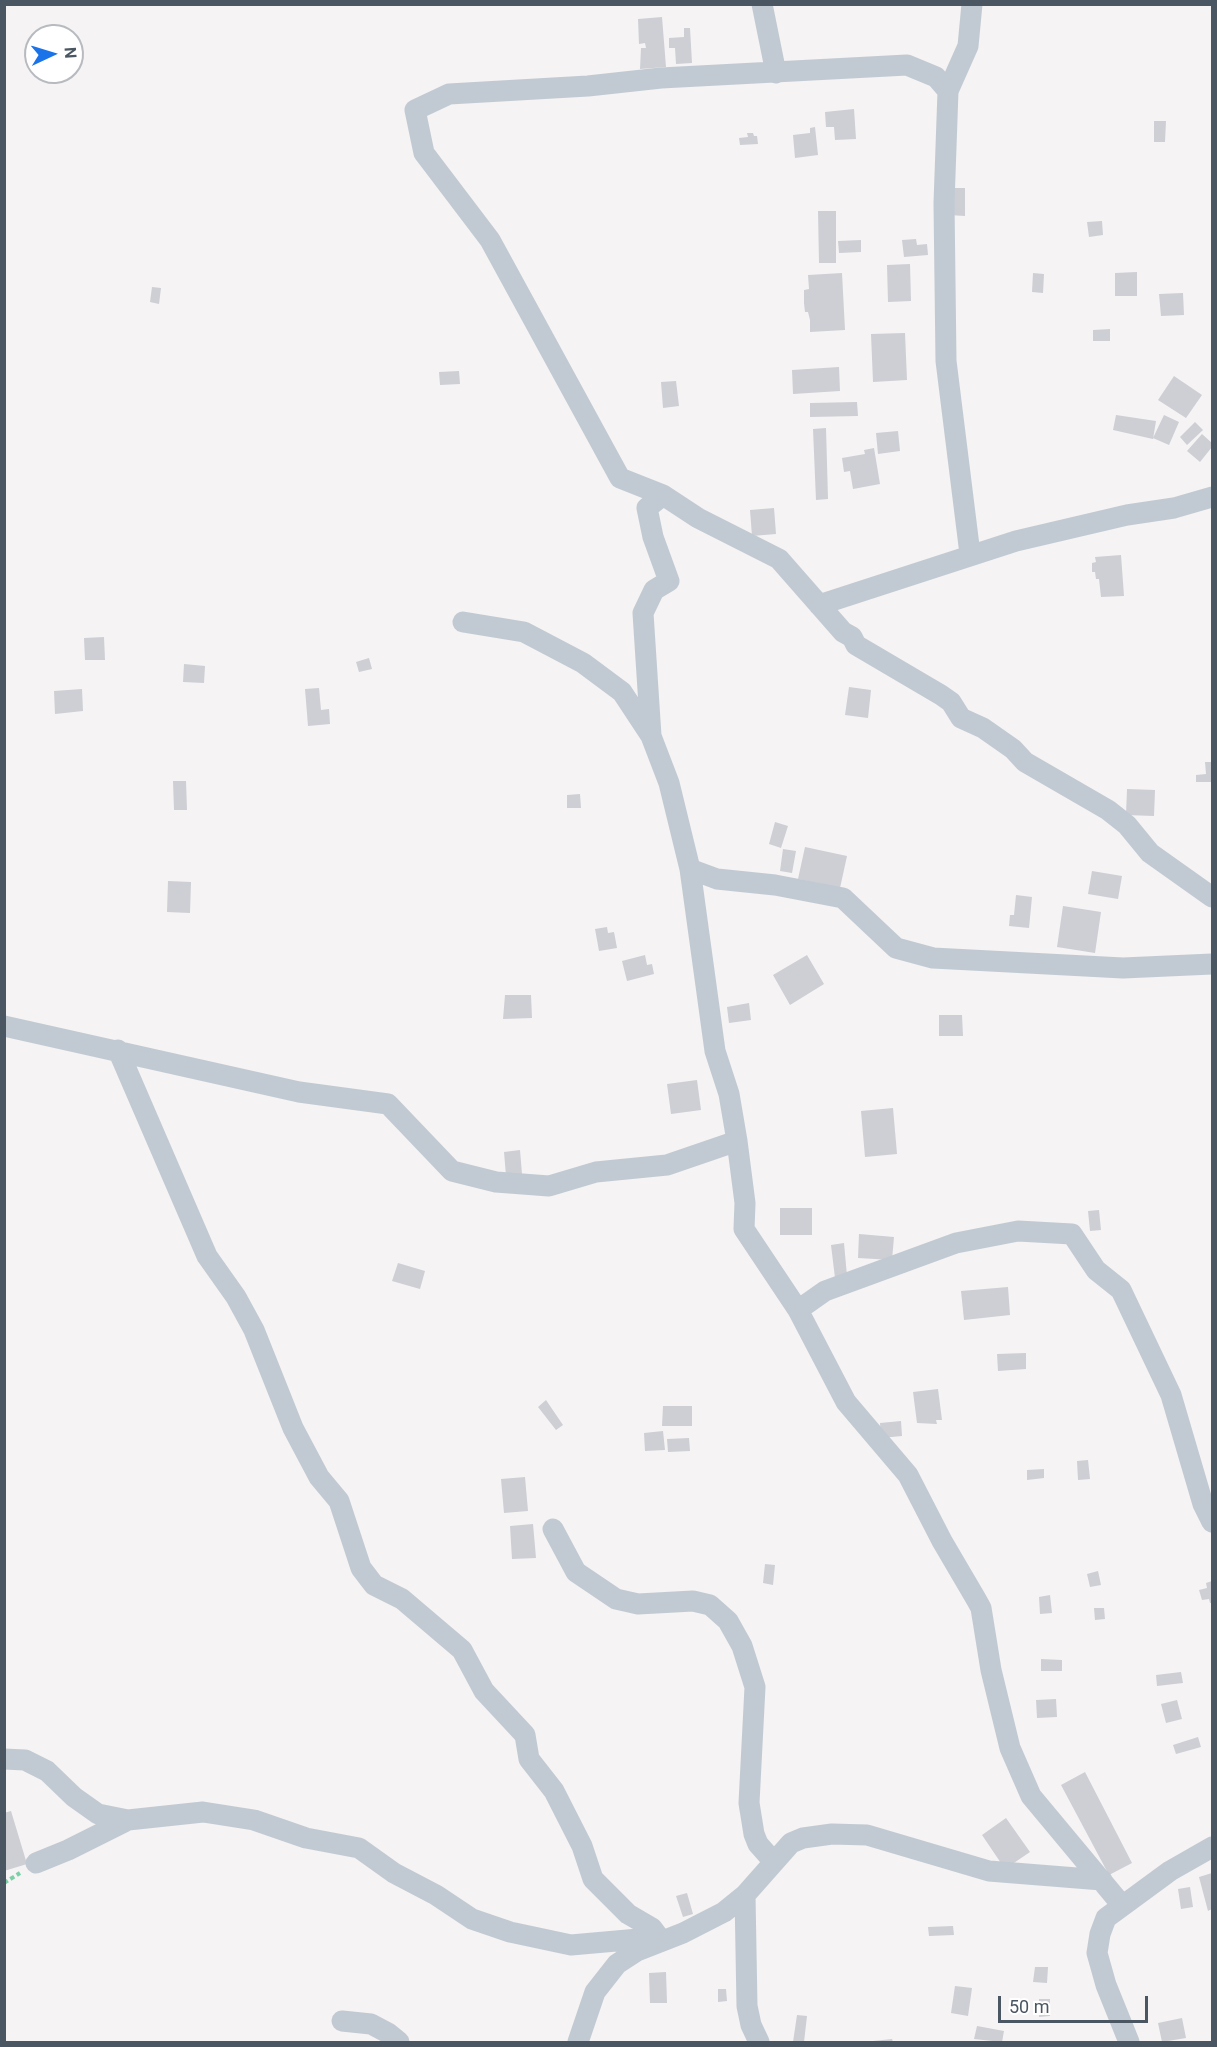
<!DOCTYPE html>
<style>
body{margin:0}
#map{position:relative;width:1217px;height:2047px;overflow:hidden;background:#f5f3f3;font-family:Roboto,sans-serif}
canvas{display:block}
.frame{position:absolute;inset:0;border:6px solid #4a5661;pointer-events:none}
.north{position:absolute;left:24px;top:24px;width:60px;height:60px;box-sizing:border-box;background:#fff;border:2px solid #b7bbc0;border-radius:50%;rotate:86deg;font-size:16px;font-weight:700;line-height:24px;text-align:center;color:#4a5661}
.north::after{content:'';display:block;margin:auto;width:21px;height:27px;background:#1a73e8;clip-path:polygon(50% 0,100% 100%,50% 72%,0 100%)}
.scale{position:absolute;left:998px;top:1996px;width:150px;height:27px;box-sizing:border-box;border:3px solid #4a5661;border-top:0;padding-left:8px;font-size:18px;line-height:21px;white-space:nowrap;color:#4a5661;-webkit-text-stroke:4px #fff;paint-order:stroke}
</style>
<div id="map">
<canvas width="1217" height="2047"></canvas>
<div class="frame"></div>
<div class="north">N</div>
<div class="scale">50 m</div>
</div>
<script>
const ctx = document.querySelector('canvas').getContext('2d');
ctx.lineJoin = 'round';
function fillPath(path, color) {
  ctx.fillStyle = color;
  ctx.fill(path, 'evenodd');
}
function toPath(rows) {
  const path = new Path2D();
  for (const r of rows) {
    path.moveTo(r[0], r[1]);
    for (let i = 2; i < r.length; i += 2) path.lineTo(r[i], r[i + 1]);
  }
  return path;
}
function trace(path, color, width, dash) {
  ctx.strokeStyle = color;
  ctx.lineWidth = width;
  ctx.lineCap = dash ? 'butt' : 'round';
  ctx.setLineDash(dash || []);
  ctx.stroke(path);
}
fillPath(toPath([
 [662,17,666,67,640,69,641,48,646,48,645,43,639,44,638,19],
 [684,28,690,28,692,63,676,64,675,48,669,48,669,38,684,37],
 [854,109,856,139,835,140,834,127,826,127,825,112],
 [1154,121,1166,121,1165,142,1154,142],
 [815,127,818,155,795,158,793,135,810,133,810,128],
 [747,133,753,133,754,136,757,136,758,144,740,145,739,138,748,137],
 [950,188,965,188,965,216,949,215],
 [818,211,836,211,836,263,819,263],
 [1102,221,1103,235,1089,237,1087,222],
 [916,239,917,245,927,244,928,255,904,257,902,240],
 [861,240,861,252,839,253,838,241],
 [910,264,911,301,888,302,887,265],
 [1137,272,1137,296,1115,296,1115,273],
 [842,273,845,330,810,332,810,320,808,312,805,312,804,303,804,290,809,289,808,275],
 [1033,273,1044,274,1043,293,1032,292],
 [152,287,161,288,159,304,150,302],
 [1183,293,1184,315,1161,316,1159,294],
 [1110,329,1110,341,1093,341,1093,330],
 [905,333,907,380,873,382,871,334],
 [839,367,840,391,793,394,792,370],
 [459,371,460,384,440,385,439,372],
 [1174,376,1202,395,1186,418,1158,400],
 [676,381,679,406,663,408,661,382],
 [857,402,858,416,810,417,810,403],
 [1116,415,1156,421,1153,439,1113,430],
 [1164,415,1179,422,1169,445,1153,438],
 [1195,422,1203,430,1187,445,1180,437],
 [826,428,828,499,816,500,813,429],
 [898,431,900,451,878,454,876,433],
 [1202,434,1212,443,1212,447,1200,462,1187,451],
 [874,448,880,484,853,489,850,471,844,472,842,458,865,454,864,450],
 [774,508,776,534,752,536,750,510],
 [1121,555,1124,596,1101,597,1099,579,1096,579,1095,572,1092,572,1092,563,1096,562,1095,557],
 [104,637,105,660,85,660,84,638],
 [369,658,372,669,359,672,356,662],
 [184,664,205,666,204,683,183,682],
 [849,687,871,690,868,718,845,715],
 [319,688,321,710,329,709,330,724,308,726,305,689],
 [82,689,83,711,55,714,54,691],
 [1205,762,1212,762,1212,782,1196,782,1196,775,1206,774],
 [173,781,186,781,187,810,174,810],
 [1127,789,1155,790,1154,816,1126,815],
 [580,794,581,808,567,808,567,795],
 [775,822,788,826,781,848,769,844],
 [805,847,847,856,840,888,798,879],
 [783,849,796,851,792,873,780,871],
 [1092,871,1122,876,1118,899,1088,894],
 [168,881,191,882,190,913,167,912],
 [1016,895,1032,897,1029,928,1009,926,1010,915,1014,915],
 [1063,906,1101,912,1095,953,1057,947],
 [607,927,608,933,614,932,617,948,599,951,595,929],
 [645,955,647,965,652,964,654,974,627,981,622,961],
 [807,955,824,984,790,1005,773,975],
 [505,995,531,995,532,1018,503,1019],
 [749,1003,751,1020,729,1023,727,1007],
 [939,1015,962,1015,963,1036,939,1036],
 [697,1080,701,1110,671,1114,667,1084],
 [893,1108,897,1154,865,1157,861,1111],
 [520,1150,522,1174,506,1176,504,1152],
 [780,1208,812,1208,812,1235,780,1235],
 [1099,1210,1101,1230,1090,1231,1088,1211],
 [859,1234,894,1237,892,1260,858,1258],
 [844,1243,847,1276,835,1278,831,1245],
 [398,1263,425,1271,420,1289,392,1281],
 [1008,1287,1010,1315,964,1320,961,1291],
 [1026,1353,1026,1369,998,1371,997,1354],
 [938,1389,942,1420,936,1420,937,1424,917,1423,913,1392],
 [546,1400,563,1425,556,1430,538,1407],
 [663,1406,692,1406,692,1426,662,1426],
 [901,1421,902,1436,881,1438,880,1423],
 [663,1431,665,1450,645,1451,644,1433],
 [689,1438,690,1451,668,1452,667,1439],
 [1088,1460,1090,1479,1078,1480,1077,1461],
 [1044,1469,1044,1478,1027,1480,1027,1470],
 [525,1477,528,1511,504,1513,501,1479],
 [533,1524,536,1558,512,1559,510,1526],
 [765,1564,775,1565,773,1585,763,1583],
 [1098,1571,1101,1585,1090,1587,1087,1574],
 [1212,1581,1212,1603,1210,1603,1209,1599,1202,1600,1199,1590,1207,1588,1206,1583],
 [1050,1595,1052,1613,1040,1614,1039,1597],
 [1094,1608,1104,1608,1105,1619,1095,1620],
 [1041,1659,1062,1660,1062,1671,1041,1671],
 [1181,1672,1183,1683,1157,1686,1156,1675],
 [1056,1699,1057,1717,1037,1718,1036,1700],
 [1177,1700,1182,1719,1166,1723,1161,1704],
 [1198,1737,1201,1747,1176,1754,1173,1745],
 [1085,1772,1132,1863,1109,1875,1061,1785],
 [11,1811,27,1864,4,1871,4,1813],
 [1006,1818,1030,1852,1005,1869,982,1835],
 [1212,1873,1212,1909,1208,1911,1199,1877],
 [1190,1887,1193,1907,1181,1909,1178,1889],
 [687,1893,693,1914,683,1917,676,1896],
 [953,1926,954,1935,929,1936,928,1927],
 [1035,1967,1048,1967,1047,1983,1033,1982],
 [666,1972,667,2003,650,2003,649,1973],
 [955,1986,972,1988,968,2016,951,2013],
 [718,1989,726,1989,727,2001,718,2002],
 [1039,1999,1050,1999,1050,2016,1039,2017],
 [797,2015,807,2016,804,2042,793,2042],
 [1182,2018,1186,2038,1162,2042,1158,2023],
 [977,2026,1004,2031,1002,2042,974,2039],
 [892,2039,893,2042,873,2042,873,2041]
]), '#cdcfd5');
trace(toPath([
 [4,1883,20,1873]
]), '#7ad0a6', 4, [4.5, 3]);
trace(toPath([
 [762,4,776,73],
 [948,91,936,77,907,65,661,78,588,86,449,94,415,110,424,153,490,240,620,478,663,495,698,518,779,559,843,632,852,637,856,645,941,695,951,702,961,718,983,728,1013,749,1025,762,1108,810,1127,825,1150,853,1212,897],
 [970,554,946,361,944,203,948,91,968,46,972,4],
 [819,605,1016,541,1127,515,1174,508,1212,497],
 [463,622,524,632,583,663,622,692,651,736,669,783,690,869,715,1051,729,1094,737,1141,745,1203,744,1229,798,1310,846,1402,908,1475,942,1541,976,1599,981,1608,991,1670,1010,1748,1031,1796,1121,1904],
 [651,736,643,613,654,590,669,581,653,537,647,508,663,495],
 [690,869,717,879,775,885,843,898,896,948,933,958,1123,968,1212,964],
 [4,1026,299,1092,388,1104,452,1171,496,1182,549,1186,596,1172,667,1165,737,1141],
 [118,1050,207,1256,236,1297,254,1330,293,1428,319,1477,339,1501,361,1568,374,1585,402,1599,462,1650,484,1691,525,1735,529,1759,554,1791,582,1846,593,1879,628,1914,652,1928,661,1940],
 [798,1310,825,1291,956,1243,1018,1231,1072,1234,1096,1270,1121,1290,1171,1395,1203,1504,1212,1522],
 [553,1529,576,1572,616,1599,638,1604,693,1601,710,1605,728,1621,742,1646,755,1687,749,1803,754,1834,758,1844,774,1862],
 [4,1759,25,1760,47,1771,74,1797,98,1814,128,1820,203,1812,254,1820,306,1838,359,1848,394,1873,436,1895,472,1919,510,1932,571,1945,650,1938,658,1941],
 [36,1863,68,1850,128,1820],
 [745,1895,747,2006,751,2025,759,2042],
 [342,2021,371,2024,388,2033,399,2042],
 [578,2042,595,1992,617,1964,637,1951,683,1933,724,1912,745,1895,791,1843,803,1838,832,1834,867,1835,989,1871,1102,1880],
 [1129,2042,1106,1985,1097,1953,1100,1934,1106,1918,1170,1871,1212,1847]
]), '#c1cad2', 21);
</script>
